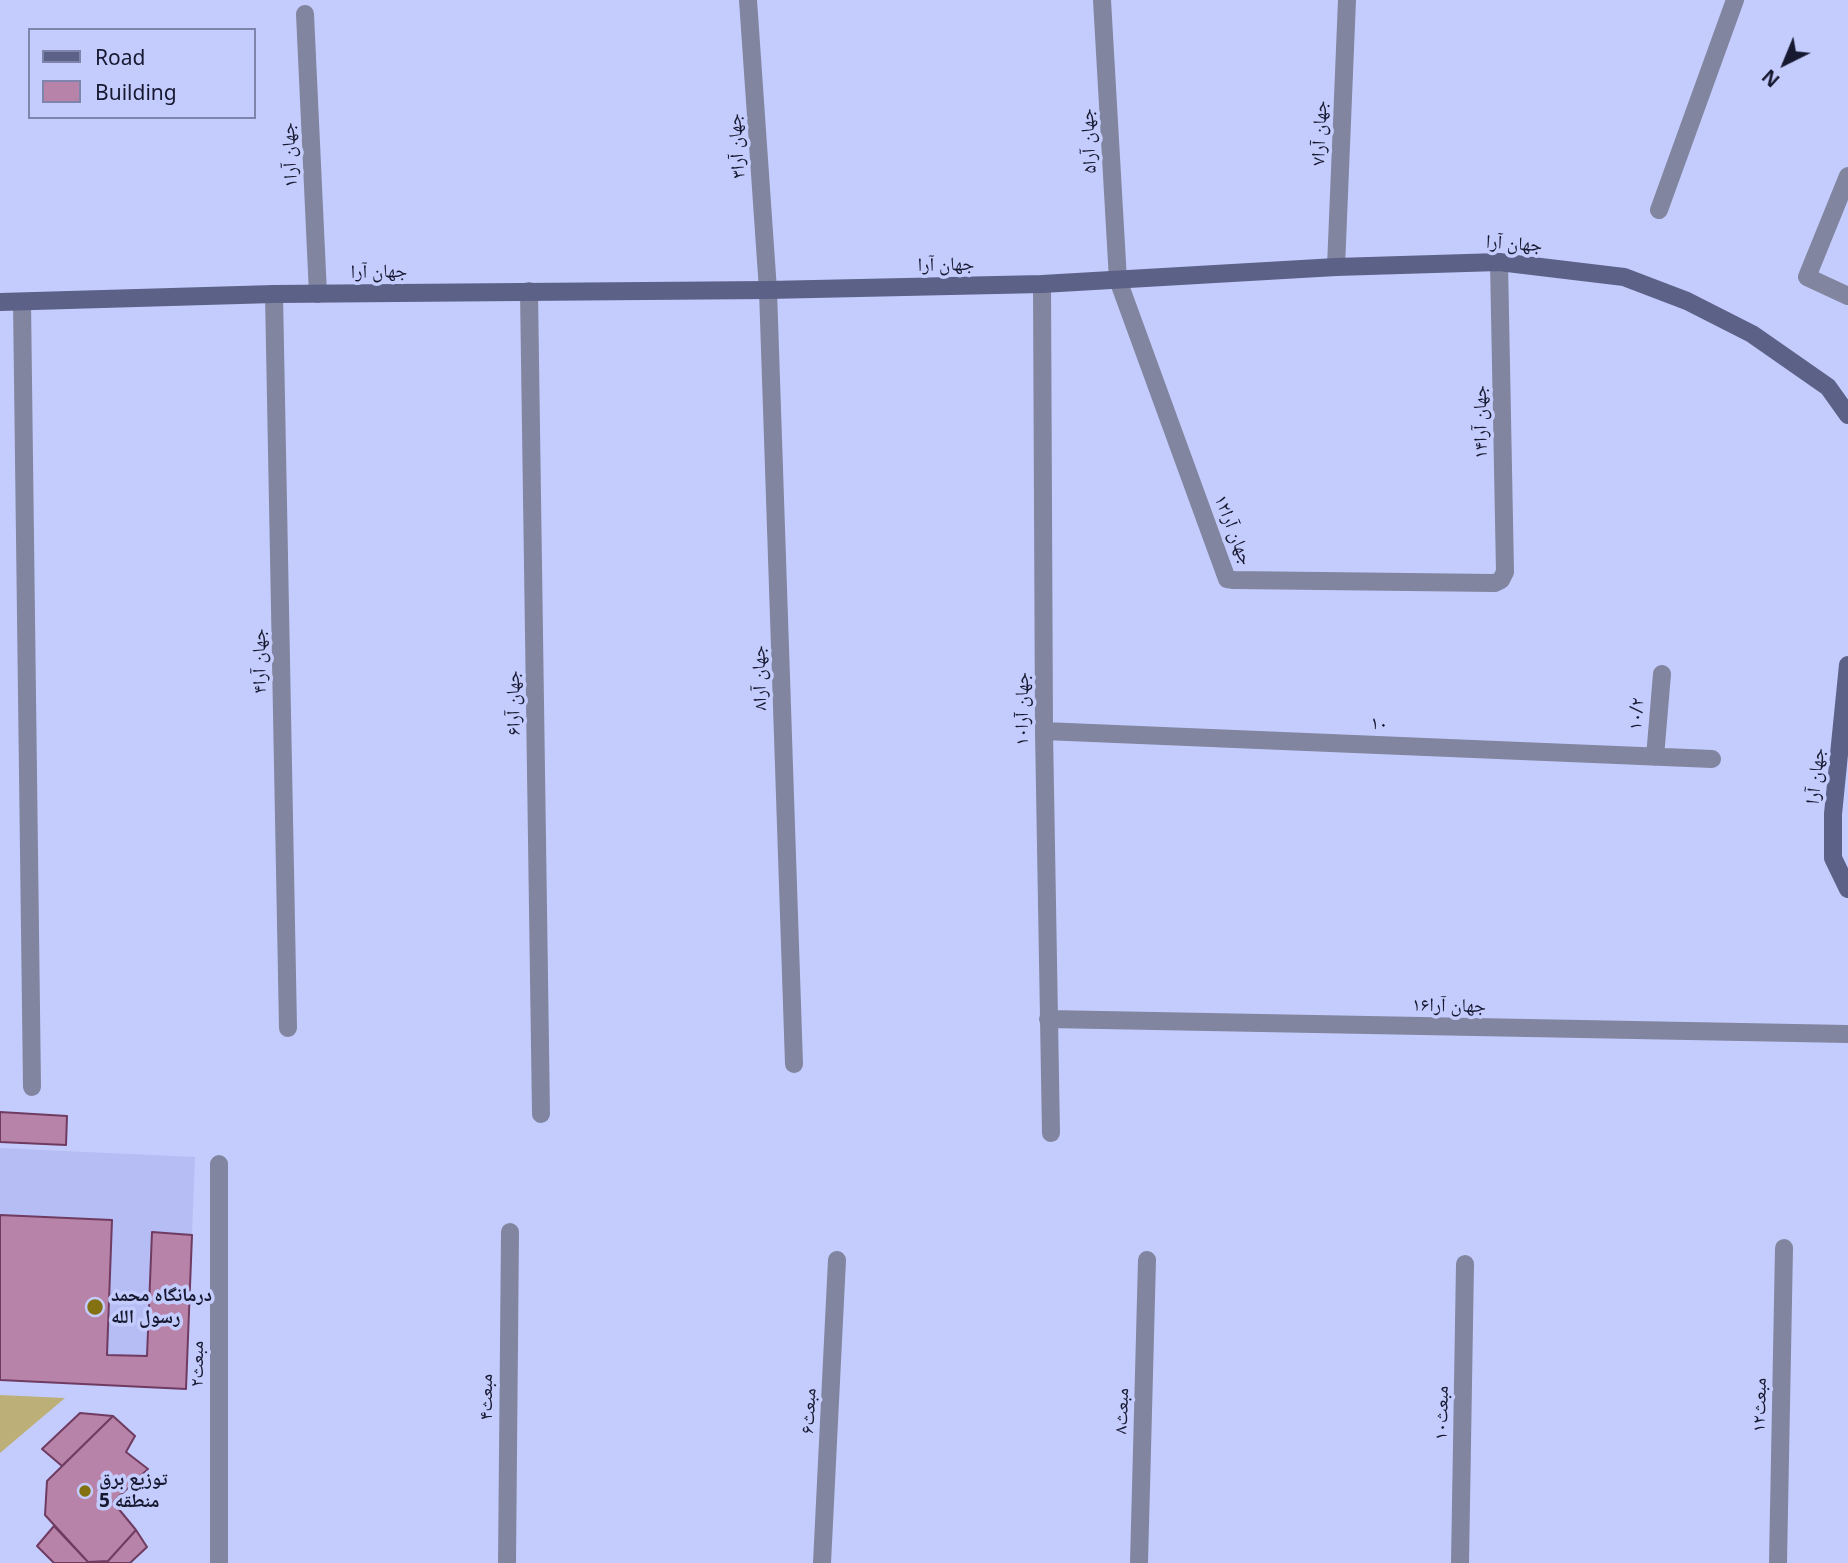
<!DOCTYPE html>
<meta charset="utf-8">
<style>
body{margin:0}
#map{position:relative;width:1848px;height:1563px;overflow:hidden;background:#c4ccfe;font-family:"Noto Sans",sans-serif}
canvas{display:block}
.legend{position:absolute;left:28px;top:28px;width:228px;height:91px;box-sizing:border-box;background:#c4ccfe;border:2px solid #7f84ac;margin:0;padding:9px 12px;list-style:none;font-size:21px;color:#171930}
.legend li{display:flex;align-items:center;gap:14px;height:35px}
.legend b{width:35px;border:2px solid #7f84ac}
.north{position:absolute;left:1750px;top:28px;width:70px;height:70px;-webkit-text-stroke:5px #c4ccfe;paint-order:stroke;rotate:223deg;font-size:19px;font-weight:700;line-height:28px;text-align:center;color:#171930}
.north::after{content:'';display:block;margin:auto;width:24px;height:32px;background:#171930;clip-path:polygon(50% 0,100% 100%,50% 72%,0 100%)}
</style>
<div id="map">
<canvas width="1848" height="1563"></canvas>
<ul class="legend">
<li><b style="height:9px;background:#5c6187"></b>Road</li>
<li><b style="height:19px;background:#b883a8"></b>Building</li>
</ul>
<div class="north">N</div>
</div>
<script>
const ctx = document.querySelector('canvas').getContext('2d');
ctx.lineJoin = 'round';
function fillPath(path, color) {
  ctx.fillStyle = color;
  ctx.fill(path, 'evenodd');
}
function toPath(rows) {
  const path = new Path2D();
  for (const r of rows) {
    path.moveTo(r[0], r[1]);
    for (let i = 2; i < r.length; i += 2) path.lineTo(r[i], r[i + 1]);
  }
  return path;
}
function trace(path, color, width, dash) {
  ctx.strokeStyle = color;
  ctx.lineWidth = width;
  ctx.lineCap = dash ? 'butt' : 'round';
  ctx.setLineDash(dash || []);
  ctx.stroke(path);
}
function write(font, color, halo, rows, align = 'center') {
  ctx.font = font + ' "Noto Sans","Noto Naskh Arabic",sans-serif';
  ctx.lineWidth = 7;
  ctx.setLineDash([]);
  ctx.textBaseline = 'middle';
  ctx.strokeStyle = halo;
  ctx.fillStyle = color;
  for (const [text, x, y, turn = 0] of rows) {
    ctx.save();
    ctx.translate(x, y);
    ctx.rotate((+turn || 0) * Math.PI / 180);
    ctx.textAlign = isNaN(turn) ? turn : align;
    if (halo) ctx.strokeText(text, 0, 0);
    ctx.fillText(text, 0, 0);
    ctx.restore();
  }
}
fillPath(toPath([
 [0,1148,195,1157,186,1389,0,1380]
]), '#b5bdf4');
fillPath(toPath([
 [0,1395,65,1398,0,1453]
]), '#bcb078');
const building = toPath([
 [0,1112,67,1116,66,1145,0,1142,0,1112],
 [0,1215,112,1220,107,1355,147,1356,152,1232,192,1235,186,1389,0,1380,0,1215],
 [80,1413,113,1416,62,1466,42,1449,80,1413],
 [113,1416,135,1436,126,1452,148,1469,113,1502,136,1530,108,1561,88,1562,45,1515,47,1481,113,1416],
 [54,1526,88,1562,108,1561,136,1530,147,1547,130,1563,54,1563,37,1546,54,1526]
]);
fillPath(building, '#b883a8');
trace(building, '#6f3b61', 2);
trace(toPath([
 [748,0,768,290,794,1064],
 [1102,0,1118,280,1227,579,1234,580,1495,583,1501,580,1505,572,1499,262],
 [305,14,318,294],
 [1848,176,1807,277,1848,296],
 [1659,210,1735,0],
 [1336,267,1347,0],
 [1042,284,1044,731,1051,1133],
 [529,291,541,1114],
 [274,294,288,1028],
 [22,302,32,1087],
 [1044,731,1712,759],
 [1655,757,1662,674],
 [1048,1019,1848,1034],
 [219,1563,219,1164],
 [507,1563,510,1232],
 [822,1563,837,1260],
 [1139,1563,1147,1260],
 [1460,1563,1465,1264],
 [1778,1563,1784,1248]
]), '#81859f', 18);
trace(toPath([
 [0,302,274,294,768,290,1042,284,1336,267,1499,262,1624,277,1687,301,1752,334,1828,387,1848,415],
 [1848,665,1833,814,1833,858,1848,889]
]), '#5c6187', 18);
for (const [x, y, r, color] of [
 [95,1307,9,"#837112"],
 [85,1491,7,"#837112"]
]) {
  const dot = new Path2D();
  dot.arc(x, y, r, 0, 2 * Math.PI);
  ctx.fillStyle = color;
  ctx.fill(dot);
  trace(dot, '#c4ccfe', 2.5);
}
write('19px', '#171930', '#c4ccfe', [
 ["جهان آرا۷",1320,133,-88],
 ["جهان آرا۵",1089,141,-93],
 ["جهان آرا۳",737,146,-94],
 ["جهان آرا۱",290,155,-93],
 ["جهان آرا",1514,244,4],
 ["جهان آرا",946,265,-1],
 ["جهان آرا",379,272,-1],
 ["جهان آرا۱۴",1481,422,-91],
 ["جهان آرا۱۲",1233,530,68],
 ["جهان آرا۴",260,661,-91],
 ["جهان آرا۸",760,678,-92],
 ["جهان آرا۶",514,703,-91],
 ["جهان آرا۱۰",1023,709,-90],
 ["۱۰/۲",1637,714,-85],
 ["۱۰",1379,724,2],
 ["جهان آرا",1816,776,-84],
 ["جهان آرا۱۶",1449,1006,1],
 ["مبعث۲",198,1364,-90],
 ["مبعث۴",487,1397,-90],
 ["مبعث۱۲",1760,1405,-89],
 ["مبعث۶",809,1411,-87],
 ["مبعث۸",1122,1411,-88],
 ["مبعث۱۰",1442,1413,-89]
]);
write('bold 19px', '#171930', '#c4ccfe', [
 ["درمانگاه محمد",111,1296],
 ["رسول الله",111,1318],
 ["توزیع برق",99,1480],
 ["منطقه 5",99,1502]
], 'left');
</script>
